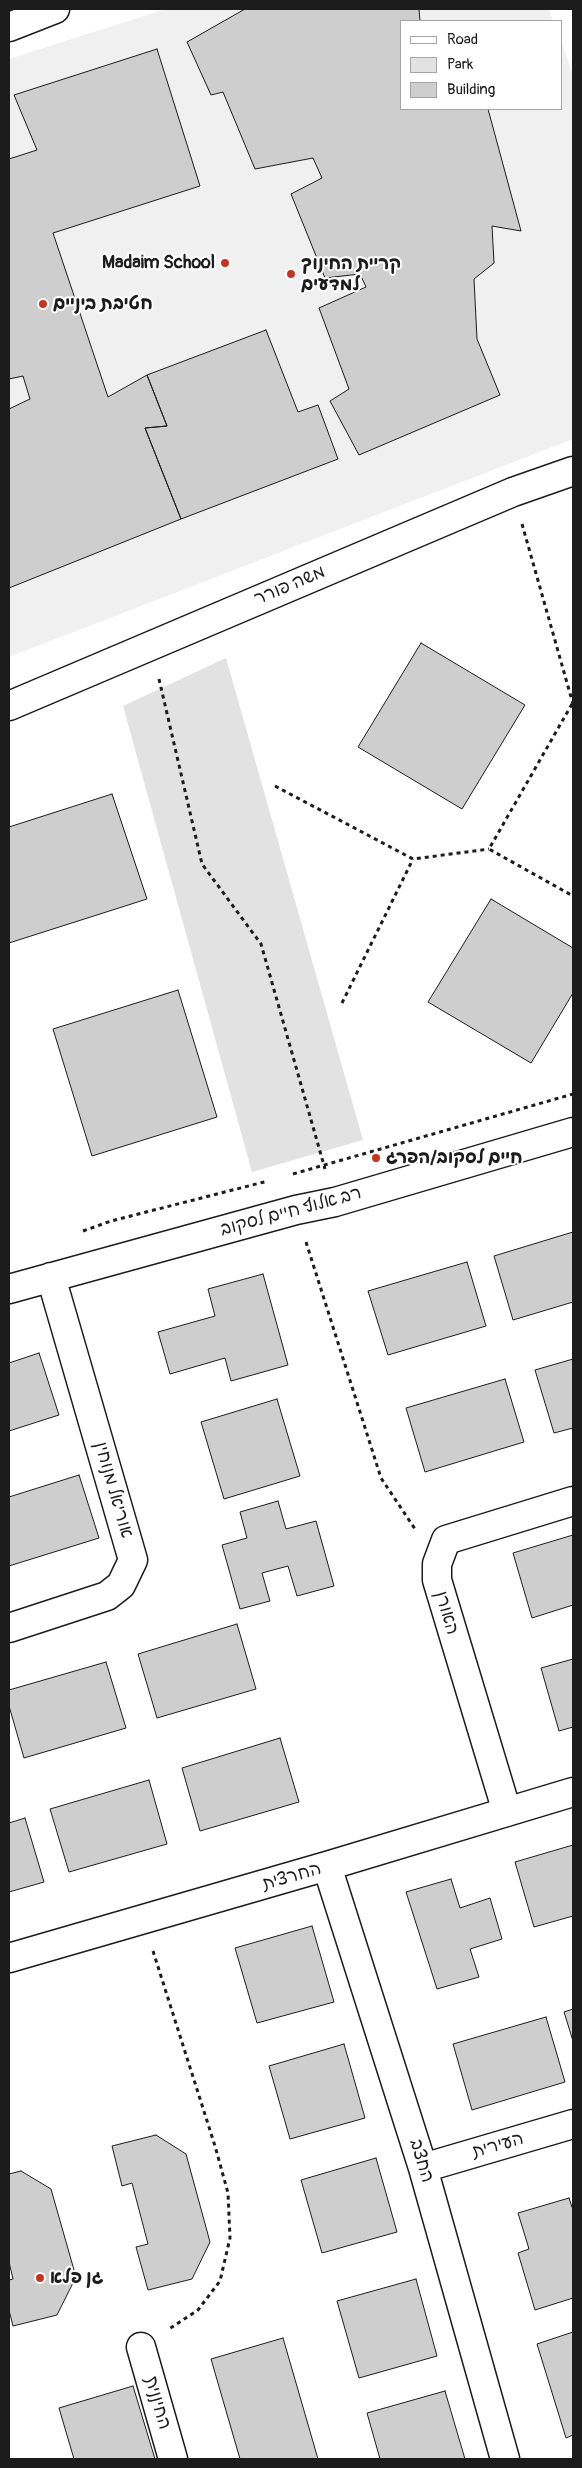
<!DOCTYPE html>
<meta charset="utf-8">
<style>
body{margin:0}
#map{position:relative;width:582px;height:2468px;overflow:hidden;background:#fff;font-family:Pangolin,sans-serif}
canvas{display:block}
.frame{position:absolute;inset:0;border:10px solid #1c1c1c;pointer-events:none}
.legend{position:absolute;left:400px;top:20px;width:162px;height:90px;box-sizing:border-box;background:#fff;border:1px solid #a4a4a4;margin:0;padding:6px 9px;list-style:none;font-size:15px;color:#1c1c1c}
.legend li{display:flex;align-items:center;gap:10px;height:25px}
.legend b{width:25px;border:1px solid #a4a4a4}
</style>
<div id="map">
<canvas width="582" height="2468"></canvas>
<div class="frame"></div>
<ul class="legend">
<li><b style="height:6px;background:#fff"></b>Road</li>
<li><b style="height:14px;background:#e2e2e2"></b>Park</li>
<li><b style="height:14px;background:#cecece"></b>Building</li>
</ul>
</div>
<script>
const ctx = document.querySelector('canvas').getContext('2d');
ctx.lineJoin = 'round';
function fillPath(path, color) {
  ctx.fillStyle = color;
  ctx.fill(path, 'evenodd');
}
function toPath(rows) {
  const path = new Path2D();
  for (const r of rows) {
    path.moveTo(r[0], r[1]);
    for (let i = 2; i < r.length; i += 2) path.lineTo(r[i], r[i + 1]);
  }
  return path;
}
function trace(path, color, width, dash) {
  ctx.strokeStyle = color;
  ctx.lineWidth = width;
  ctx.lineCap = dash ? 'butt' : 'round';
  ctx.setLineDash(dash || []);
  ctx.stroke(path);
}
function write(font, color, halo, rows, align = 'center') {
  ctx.font = font + ' Pangolin,"Playpen Sans Hebrew",sans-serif';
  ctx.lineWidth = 4;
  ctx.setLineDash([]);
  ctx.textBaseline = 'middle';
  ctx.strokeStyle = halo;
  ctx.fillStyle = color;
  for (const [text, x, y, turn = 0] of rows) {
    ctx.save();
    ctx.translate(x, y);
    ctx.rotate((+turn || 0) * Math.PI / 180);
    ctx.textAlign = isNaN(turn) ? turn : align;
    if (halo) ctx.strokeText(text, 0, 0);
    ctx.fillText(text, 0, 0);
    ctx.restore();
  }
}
fillPath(toPath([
 [166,9,549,9,553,21,401,21,401,109,561,109,561,41,573,75,573,439,9,657,9,59]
]), '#f0f0f0');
fillPath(toPath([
 [226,658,363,1140,252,1172,123,706]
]), '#e2e2e2');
const building = toPath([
 [245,9,419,9,420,21,401,21,401,109,488,109,521,231,492,226,494,263,474,279,477,339,500,395,359,455,330,401,349,389,319,308,366,287,360,274,325,278,291,194,322,178,313,158,255,169,223,92,211,95,187,42,245,9],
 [157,49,200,186,53,233,108,397,147,375,167,426,145,428,181,519,9,588,9,409,30,399,23,376,9,379,9,159,37,150,14,95,157,49],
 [266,330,298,412,318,405,338,459,181,519,145,428,167,426,147,375,266,330],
 [421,643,525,705,462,809,358,747,421,643],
 [112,794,147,899,9,943,9,827,112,794],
 [491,899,573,948,573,993,531,1063,428,1002,491,899],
 [178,990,217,1117,92,1156,53,1029,178,990],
 [573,1232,573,1302,513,1320,494,1256,573,1232],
 [467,1262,486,1326,388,1355,368,1291,467,1262],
 [263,1274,288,1365,231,1381,225,1358,170,1374,158,1332,215,1316,208,1289,263,1274],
 [39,1353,59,1415,9,1431,9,1363,39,1353],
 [573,1359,573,1428,554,1433,535,1370,573,1359],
 [505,1379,524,1442,425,1472,406,1408,505,1379],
 [277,1399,300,1476,224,1499,201,1422,277,1399],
 [79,1475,99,1538,9,1566,9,1497,79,1475],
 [278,1501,286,1529,316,1521,334,1586,297,1596,288,1566,262,1573,270,1601,240,1609,222,1545,247,1538,240,1512,278,1501],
 [573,1535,573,1605,532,1618,513,1553,573,1535],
 [237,1624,256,1689,157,1718,138,1654,237,1624],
 [573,1659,573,1727,559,1731,541,1668,573,1659],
 [106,1662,126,1728,24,1758,9,1706,9,1690,106,1662],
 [280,1738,299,1802,200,1831,182,1768,280,1738],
 [149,1780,167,1844,69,1872,50,1809,149,1780],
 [25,1818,44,1882,9,1892,9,1823,25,1818],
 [573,1845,573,1916,534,1927,515,1862,573,1845],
 [451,1879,460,1908,490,1898,502,1939,470,1949,479,1977,437,1989,406,1892,451,1879],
 [312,1926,334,2002,257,2023,235,1948,312,1926],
 [573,2009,573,2041,564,2012,573,2009],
 [546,2017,565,2082,472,2110,453,2044,546,2017],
 [344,2044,365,2118,290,2139,269,2066,344,2044],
 [156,2135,186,2154,210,2242,192,2279,148,2290,136,2247,148,2244,132,2183,122,2186,112,2146,156,2135],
 [376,2158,397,2232,322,2253,301,2180,376,2158],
 [21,2171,51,2189,76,2277,57,2315,13,2326,9,2310,9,2280,13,2279,9,2262,9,2174,21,2171],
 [569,2198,573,2210,573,2298,535,2310,518,2253,529,2249,518,2213,569,2198],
 [416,2279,437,2356,359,2378,337,2301,416,2279],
 [573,2332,573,2435,566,2438,537,2344,573,2332],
 [283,2338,318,2459,240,2459,211,2359,283,2338],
 [133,2386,155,2459,74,2459,59,2408,133,2386],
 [445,2391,465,2459,380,2459,367,2413,445,2391]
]);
fillPath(building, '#cecece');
trace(building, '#1c1c1c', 1);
const minor = toPath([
 [9,27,55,9],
 [9,706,513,492,573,471],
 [9,1289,296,1210,335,1202,573,1132],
 [9,1628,107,1596,121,1585,133,1560,51,1277],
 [507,1812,437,1580,437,1564,446,1540,573,1501],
 [327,1866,423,2168,505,2459],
 [9,1958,327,1866,573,1792],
 [423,2168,573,2124],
 [141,2347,173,2459]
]);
trace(minor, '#1c1c1c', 31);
trace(toPath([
 [522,524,573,704],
 [159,679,202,864,261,944,325,1169],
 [572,704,489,849,573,896],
 [275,786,413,859,489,849],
 [342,1003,413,859],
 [293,1174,573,1094],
 [83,1231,111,1221,268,1181],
 [306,1242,381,1478,415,1529],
 [153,1951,215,2146,228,2193,230,2238,220,2281,198,2310,169,2329]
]), '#1c1c1c', 3, [4, 4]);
trace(minor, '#fff', 28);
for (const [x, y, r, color] of [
 [225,263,5,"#c8321e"],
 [291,274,5,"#c8321e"],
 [43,304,5,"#c8321e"],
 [376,1158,5,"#c8321e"],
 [40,2278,5,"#c8321e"]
]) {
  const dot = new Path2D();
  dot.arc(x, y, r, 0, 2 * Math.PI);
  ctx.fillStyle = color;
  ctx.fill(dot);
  trace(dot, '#fff', 2);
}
write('bold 18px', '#1c1c1c', '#fff', [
 ["Madaim School",215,263,"right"],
 ["קריית החינוך",301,264],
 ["למדעים",301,285],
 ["חטיבת ביניים",53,304],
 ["חיים לסקוב/הפרג",386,1158],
 ["גן פלא",50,2278]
], 'left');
write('18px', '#1c1c1c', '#fff', [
 ["משה פורר",290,586,-23],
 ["רב אלוף חיים לסקוב",291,1212,-15],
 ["אוריאל מנוחין",113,1490,74],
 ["האורן",446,1613,73],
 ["החרצית",292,1877,-16],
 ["העירית",498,2146,-16],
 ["החצב",421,2161,73],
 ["החיננית",157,2403,74]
]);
</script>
